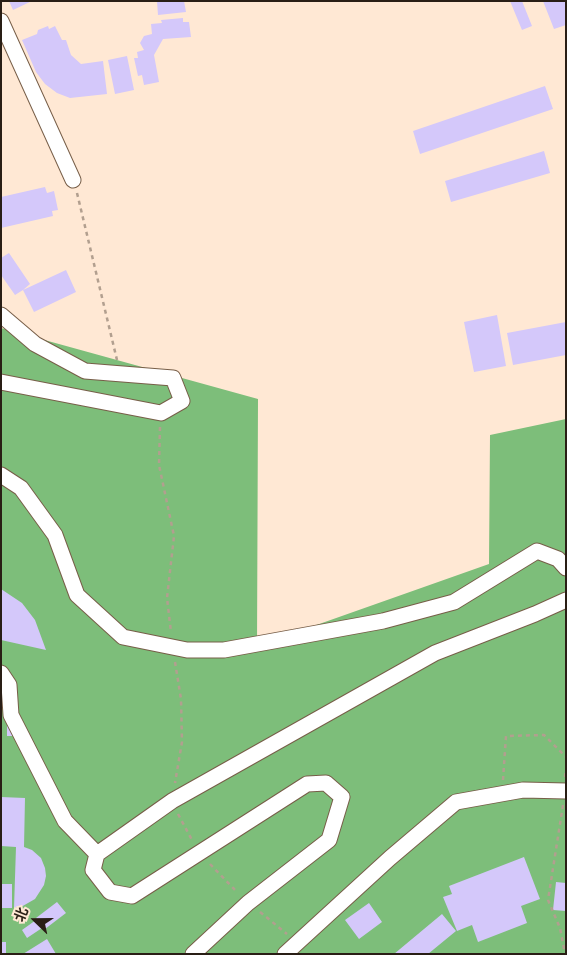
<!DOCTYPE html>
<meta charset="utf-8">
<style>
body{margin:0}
#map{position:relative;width:567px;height:955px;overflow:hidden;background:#ffe8d4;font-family:"Golos Text","Noto Sans SC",sans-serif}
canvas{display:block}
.frame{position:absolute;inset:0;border:2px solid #291e15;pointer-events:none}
.north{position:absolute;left:10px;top:895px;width:50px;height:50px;-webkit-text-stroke:4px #ffe8d4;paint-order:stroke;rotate:292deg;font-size:14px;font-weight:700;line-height:20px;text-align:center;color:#291e15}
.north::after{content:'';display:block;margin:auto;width:18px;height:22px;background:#291e15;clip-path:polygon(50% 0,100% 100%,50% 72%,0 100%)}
</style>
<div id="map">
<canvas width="567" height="955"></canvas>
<div class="frame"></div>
<div class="north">北</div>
</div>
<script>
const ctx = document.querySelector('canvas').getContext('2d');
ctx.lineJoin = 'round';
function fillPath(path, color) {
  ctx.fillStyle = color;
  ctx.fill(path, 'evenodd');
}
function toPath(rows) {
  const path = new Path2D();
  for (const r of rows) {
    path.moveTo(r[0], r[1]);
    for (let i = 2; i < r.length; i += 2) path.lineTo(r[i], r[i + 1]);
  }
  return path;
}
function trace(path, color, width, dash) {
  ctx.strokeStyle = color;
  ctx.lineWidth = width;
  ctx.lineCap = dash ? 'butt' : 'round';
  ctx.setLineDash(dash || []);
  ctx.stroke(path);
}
fillPath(toPath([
 [1,328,258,399,257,646,489,564,490,435,566,419,566,954,1,954]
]), '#7dbe7a');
fillPath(toPath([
 [9,1,32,1,13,10],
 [157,1,184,1,186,12,158,15],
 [510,1,522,1,532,26,522,30],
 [543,1,566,1,566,25,554,29],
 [183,18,183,22,189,22,191,37,163,39,154,55,159,82,144,85,142,75,138,76,134,58,138,58,137,52,144,50,140,43,144,36,152,34,151,24,162,23,161,20],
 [48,26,49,29,55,26,62,40,66,40,71,55,81,64,103,61,107,94,70,98,57,93,45,84,36,72,22,40,37,34,38,30],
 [127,56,134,90,115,94,108,60],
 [545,86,553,109,420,154,413,131],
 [544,151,550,173,451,202,445,181],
 [45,187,47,193,54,191,58,210,52,211,53,216,1,228,1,197],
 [9,253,30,284,23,290,66,270,76,292,34,312,23,290,15,295,1,275,1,258],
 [497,315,506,366,474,372,464,322],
 [566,322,566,355,513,365,507,333],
 [1,589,22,603,35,620,46,650,1,640],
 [7,720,22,736,7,736],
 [1,797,25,798,24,847,32,850,41,858,45,868,46,876,44,885,35,899,21,907,14,908,16,847,1,846],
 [524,857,540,899,521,906,527,923,478,942,472,925,457,931,443,897,452,894,449,886],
 [556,882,566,883,566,911,553,910],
 [1,884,12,884,12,908,1,908],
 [57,902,66,913,45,929,36,918],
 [369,903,382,922,359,939,345,920],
 [442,914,456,931,428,954,394,954],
 [36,920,42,928,27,938,22,930],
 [47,939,56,954,23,954],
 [1,942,6,942,6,954,1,954]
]), '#d4c8fa');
const minor = toPath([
 [1,21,73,180],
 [1,315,35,344,85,371,173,378,182,401,161,413,1,382],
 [1,475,21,488,55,535,77,595,123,637,187,650,224,650,383,621,454,602,537,551,558,559,566,568],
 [1,673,9,685,11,715,65,821,97,854],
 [193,954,248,903,329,840,342,797,326,783,307,784,132,896,110,892,93,870,97,854,172,801,435,653,535,614,566,600],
 [285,954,390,858,456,802,523,790,566,791]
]);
trace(minor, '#775e48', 17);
trace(toPath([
 [77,193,117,360],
 [160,427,159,465,174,536,167,598,171,632],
 [175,662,181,699,182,742,175,783],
 [565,777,566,769],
 [503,780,506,736,544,735,566,757],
 [563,805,548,900,560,928,565,954],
 [178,814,192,840],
 [210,864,237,892],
 [260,912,287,934]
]), '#b29f8f', 2.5, [4, 4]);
trace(minor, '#fff', 15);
</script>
